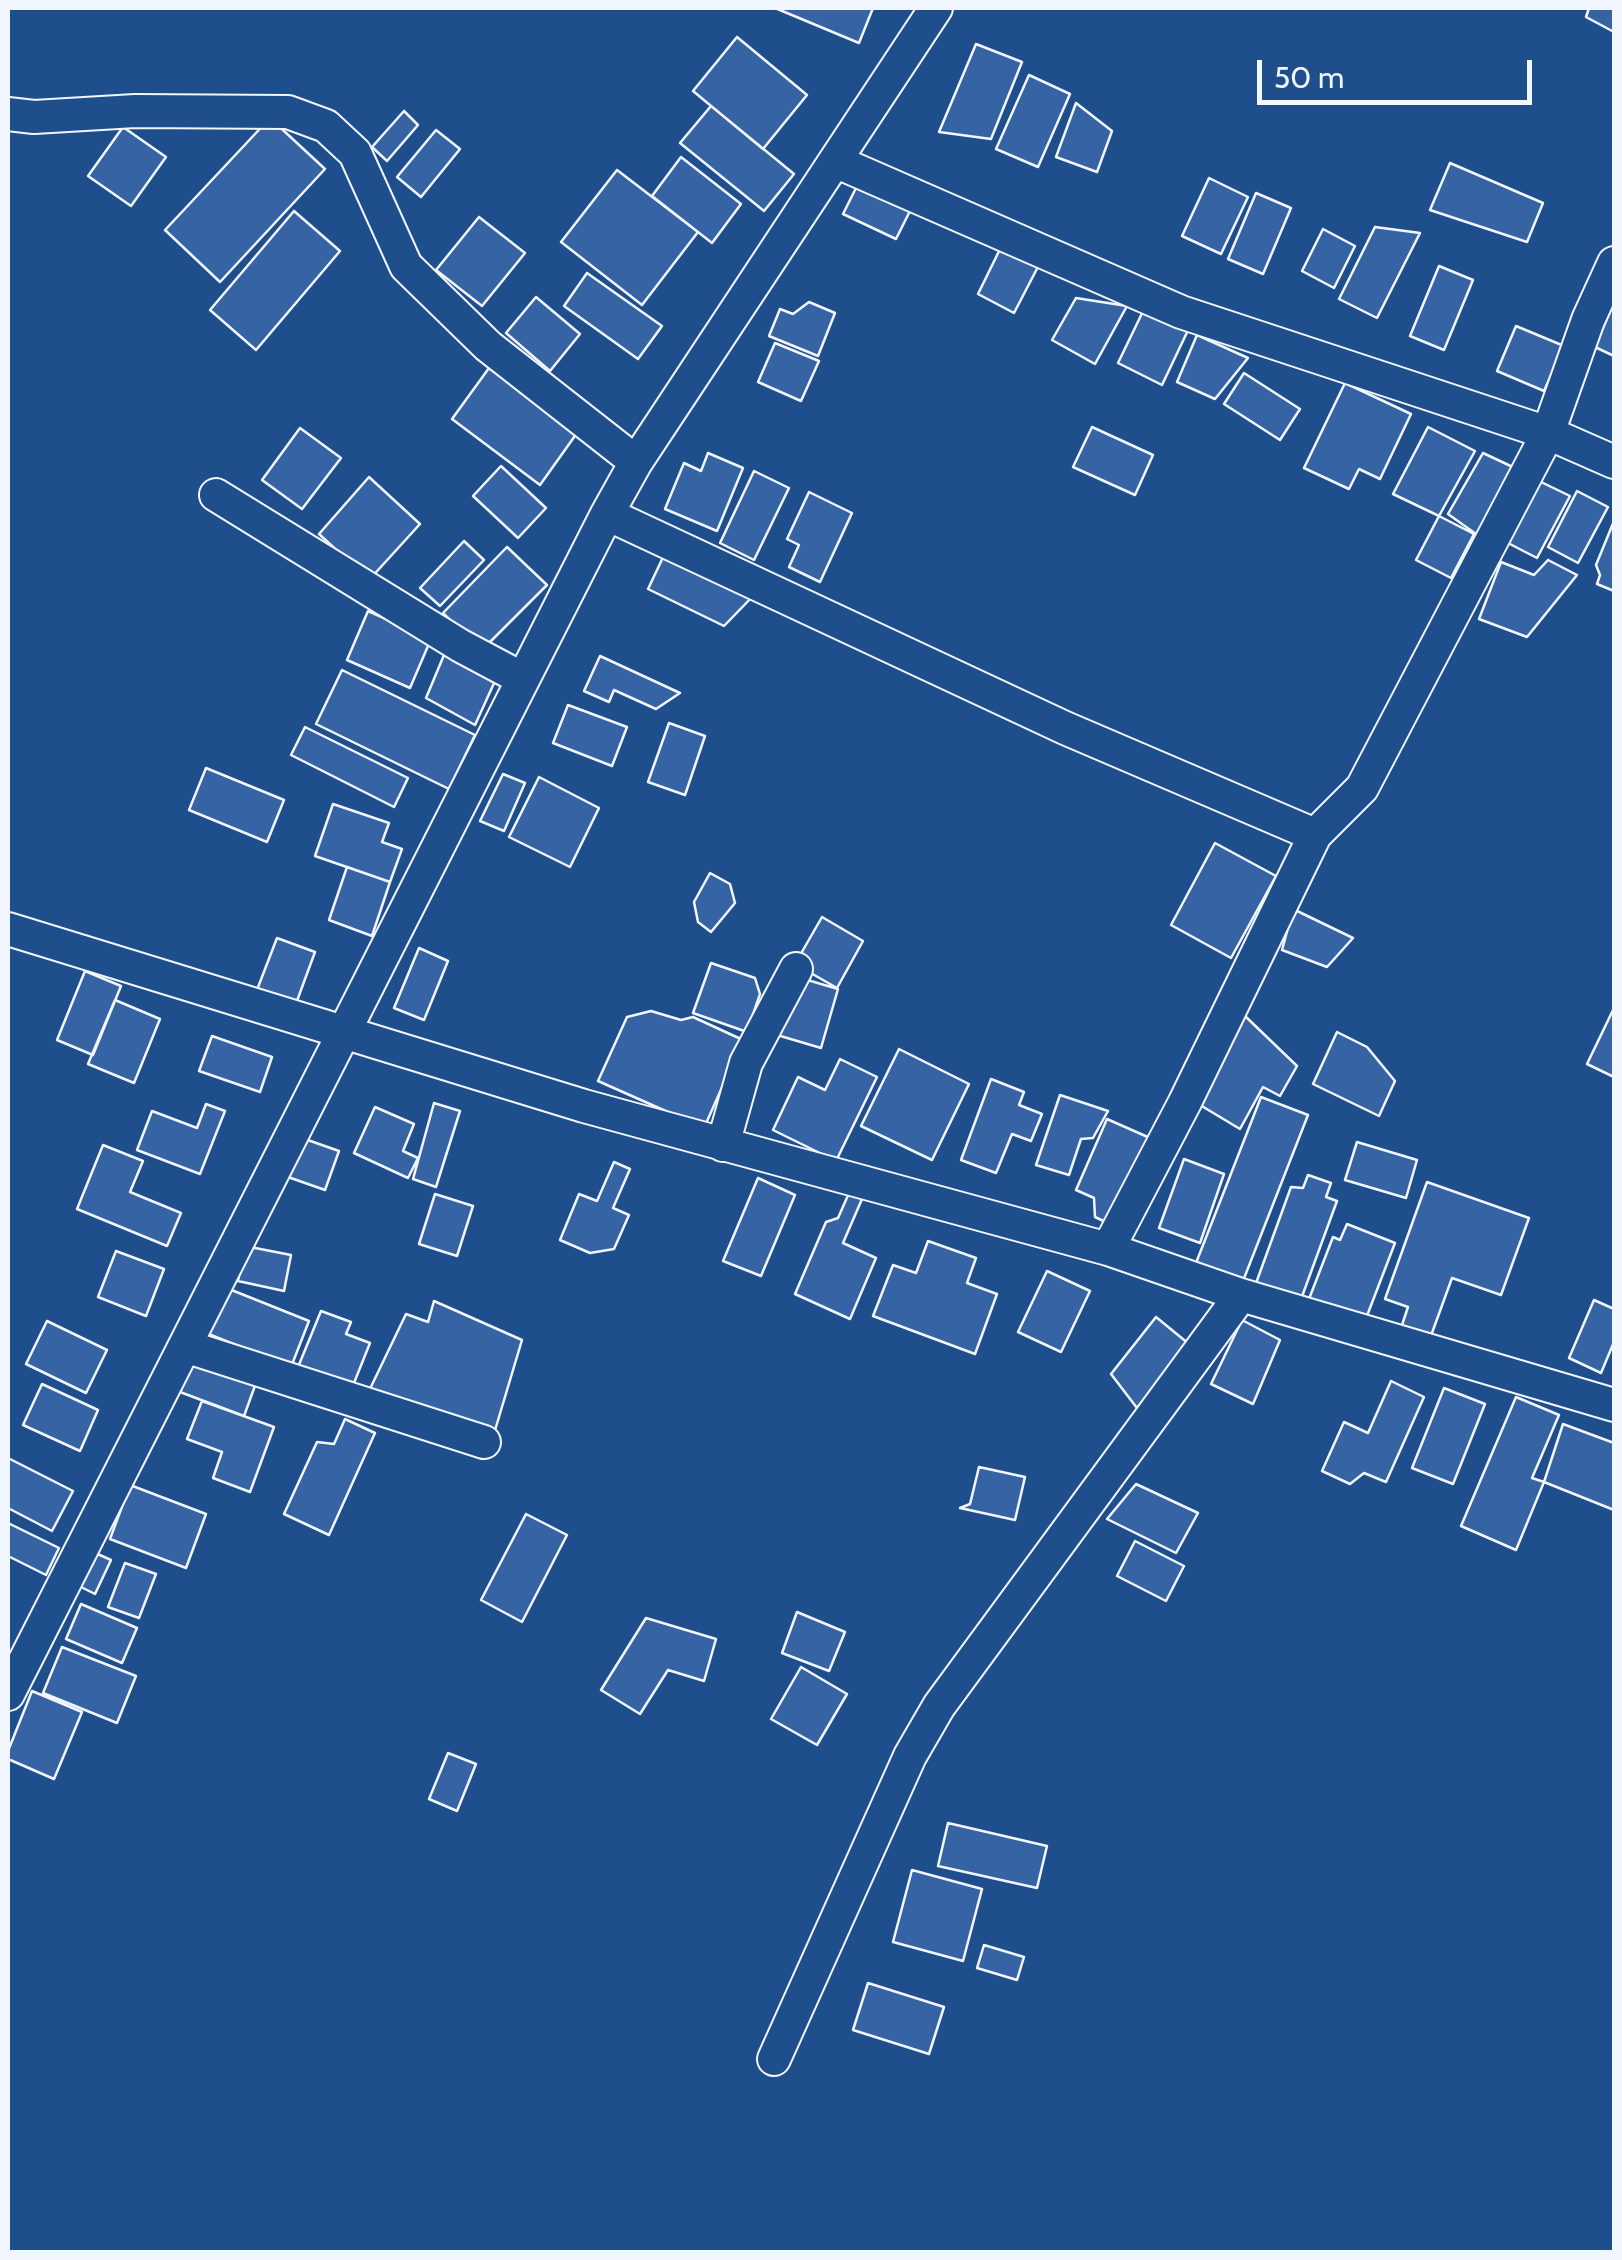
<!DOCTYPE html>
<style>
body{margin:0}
#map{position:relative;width:1622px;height:2260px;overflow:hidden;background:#1f4e8c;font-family:Cabin,sans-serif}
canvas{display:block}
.frame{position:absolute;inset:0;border:10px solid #f2f6ff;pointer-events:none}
.scale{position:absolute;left:1257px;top:60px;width:275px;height:45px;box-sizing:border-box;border:5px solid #f2f6ff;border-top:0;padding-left:12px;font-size:30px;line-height:35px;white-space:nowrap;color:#f2f6ff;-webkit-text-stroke:8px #1f4e8c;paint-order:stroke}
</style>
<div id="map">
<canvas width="1622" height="2260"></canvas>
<div class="frame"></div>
<div class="scale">50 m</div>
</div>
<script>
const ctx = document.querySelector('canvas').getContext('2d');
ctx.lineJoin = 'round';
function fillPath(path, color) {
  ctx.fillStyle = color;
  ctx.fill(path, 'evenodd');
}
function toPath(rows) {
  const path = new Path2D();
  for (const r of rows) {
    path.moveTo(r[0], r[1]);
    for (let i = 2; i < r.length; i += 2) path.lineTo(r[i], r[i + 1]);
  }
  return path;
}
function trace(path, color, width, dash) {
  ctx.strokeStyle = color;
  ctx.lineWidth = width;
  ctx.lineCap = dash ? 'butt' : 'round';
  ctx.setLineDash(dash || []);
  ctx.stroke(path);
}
const building = toPath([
 [775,8,873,8,859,43,775,8],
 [1589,8,1614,8,1614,32,1586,17,1589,8],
 [737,37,807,95,763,149,693,91,737,37],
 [976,44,1022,62,991,139,939,132,976,44],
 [1029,75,1070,94,1038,167,996,149,1029,75],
 [1076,103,1112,131,1097,172,1056,157,1076,103],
 [711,106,794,174,764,211,680,143,711,106],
 [404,111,418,125,387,161,372,147,404,111],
 [270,118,325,169,220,282,165,230,270,118],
 [123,127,166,157,131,206,88,176,123,127],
 [436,130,460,149,421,197,397,177,436,130],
 [681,157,741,204,712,243,652,196,681,157],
 [1450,163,1543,203,1527,242,1430,210,1450,163],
 [617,170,698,232,642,305,561,242,617,170],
 [862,176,915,201,896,239,843,214,862,176],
 [1209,178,1248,197,1221,254,1182,236,1209,178],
 [1256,193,1291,208,1263,274,1228,259,1256,193],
 [294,211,340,251,256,350,210,310,294,211],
 [479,217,525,253,482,306,436,270,479,217],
 [1375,227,1420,233,1377,318,1339,299,1375,227],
 [1323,229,1355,246,1334,288,1302,271,1323,229],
 [1003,243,1041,261,1014,313,978,294,1003,243],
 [1439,266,1473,280,1444,350,1410,336,1439,266],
 [587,273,662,326,638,359,564,306,587,273],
 [536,297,580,334,550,371,506,333,536,297],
 [1076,298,1127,306,1095,364,1052,340,1076,298],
 [809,302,835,313,818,356,769,336,780,309,793,314,809,302],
 [1147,303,1191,324,1162,385,1118,363,1147,303],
 [1611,309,1614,310,1614,356,1595,347,1611,309],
 [1516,326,1564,346,1544,391,1497,371,1516,326],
 [1197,335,1248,358,1215,399,1177,382,1197,335],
 [775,343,819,361,801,401,758,382,775,343],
 [489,368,577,433,540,485,452,419,489,368],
 [1244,373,1300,409,1280,440,1224,404,1244,373],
 [1345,383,1411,414,1380,479,1359,469,1349,489,1304,468,1345,383],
 [1092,427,1153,455,1135,495,1073,467,1092,427],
 [1428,427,1475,451,1439,516,1393,494,1428,427],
 [300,428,341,458,302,509,262,480,300,428],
 [708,453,743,468,717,531,665,509,684,463,701,471,708,453],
 [1483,453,1517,469,1483,539,1448,514,1483,453],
 [501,466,546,508,518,538,473,496,501,466],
 [754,471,789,488,754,560,720,543,754,471],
 [369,477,420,524,369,580,319,534,369,477],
 [1537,480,1570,496,1537,558,1506,542,1537,480],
 [1577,491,1608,507,1578,563,1548,547,1577,491],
 [809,492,852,513,820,582,789,567,799,545,787,539,809,492],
 [1439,516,1474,534,1451,578,1416,560,1439,516],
 [1614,521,1614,591,1597,584,1600,575,1596,565,1614,521],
 [464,541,484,560,440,606,420,588,464,541],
 [507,547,547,585,481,651,443,613,507,547],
 [666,551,755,594,724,626,648,589,666,551],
 [1548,560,1577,575,1527,637,1479,619,1501,562,1534,575,1548,560],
 [368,611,431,639,410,688,347,660,368,611],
 [444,655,495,681,475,725,426,698,444,655],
 [600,656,680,693,656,709,614,690,609,702,584,691,600,656],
 [342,670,475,735,449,789,316,724,342,670],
 [568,705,627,727,612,766,553,743,568,705],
 [669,723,705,736,685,795,648,782,669,723],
 [305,727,408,778,394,807,291,755,305,727],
 [206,768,284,800,267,842,189,810,206,768],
 [503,774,525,783,504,831,480,821,503,774],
 [539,777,599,808,570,867,509,837,539,777],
 [333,804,389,823,382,842,402,849,390,882,315,856,333,804],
 [1215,843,1276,876,1231,958,1171,925,1215,843],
 [347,867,390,882,372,936,329,920,347,867],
 [710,873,730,884,735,903,711,932,698,922,694,902,710,873],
 [1293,909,1353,938,1327,967,1282,950,1293,909],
 [822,917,863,941,837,988,795,964,822,917],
 [277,938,315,952,294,1009,255,995,277,938],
 [419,948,448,961,424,1020,394,1008,419,948],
 [711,963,755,978,760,994,747,1032,693,1013,711,963],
 [85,971,121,986,93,1055,57,1040,85,971],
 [794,976,838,989,821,1048,777,1035,794,976],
 [115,1000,160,1019,134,1083,88,1064,115,1000],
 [1614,1008,1614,1077,1587,1064,1614,1008],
 [651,1011,681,1020,693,1017,743,1040,704,1128,598,1081,627,1017,651,1011],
 [1245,1016,1297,1066,1280,1096,1263,1087,1240,1129,1195,1102,1245,1016],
 [1337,1032,1367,1047,1395,1081,1379,1116,1313,1084,1337,1032],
 [212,1036,272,1057,260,1092,199,1071,212,1036],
 [899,1049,969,1084,932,1160,861,1126,899,1049],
 [840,1059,877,1077,836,1161,773,1130,798,1077,825,1090,840,1059],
 [991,1079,1024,1092,1019,1105,1042,1114,1031,1141,1012,1134,996,1173,961,1160,991,1079],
 [1060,1095,1108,1111,1093,1138,1081,1139,1069,1175,1036,1165,1060,1095],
 [1261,1097,1308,1115,1243,1281,1196,1263,1261,1097],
 [434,1103,460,1111,436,1187,413,1179,434,1103],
 [206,1104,225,1111,200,1174,137,1150,152,1111,197,1128,206,1104],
 [375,1107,414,1124,403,1151,418,1158,408,1178,354,1153,375,1107],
 [1107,1119,1150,1138,1112,1225,1095,1217,1094,1198,1076,1190,1107,1119],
 [302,1138,339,1151,325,1190,288,1177,302,1138],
 [1357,1142,1417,1160,1406,1198,1345,1180,1357,1142],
 [103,1145,143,1161,130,1192,181,1213,167,1246,77,1209,103,1145],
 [1184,1159,1224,1174,1200,1243,1159,1228,1184,1159],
 [614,1162,630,1169,613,1208,629,1215,614,1249,590,1253,560,1240,579,1194,597,1201,614,1162],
 [1308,1175,1331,1183,1326,1197,1337,1201,1300,1302,1255,1286,1291,1187,1303,1188,1308,1175],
 [758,1178,795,1195,761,1276,723,1261,758,1178],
 [1427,1182,1529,1218,1501,1295,1452,1278,1428,1344,1399,1334,1408,1307,1385,1299,1427,1182],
 [849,1193,862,1199,843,1243,876,1258,850,1319,795,1294,826,1222,838,1218,849,1193],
 [435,1194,473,1206,457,1256,419,1244,435,1194],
 [1347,1224,1395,1243,1365,1321,1309,1299,1333,1237,1340,1240,1347,1224],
 [928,1241,976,1258,967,1283,997,1294,975,1354,873,1316,893,1265,916,1273,928,1241],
 [245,1246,291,1255,284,1291,238,1281,245,1246],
 [116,1251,164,1269,146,1316,98,1297,116,1251],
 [1047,1271,1090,1291,1061,1352,1018,1332,1047,1271],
 [224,1287,309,1321,291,1367,206,1333,224,1287],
 [1594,1300,1614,1309,1614,1342,1601,1373,1569,1358,1594,1300],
 [434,1301,522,1340,493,1437,368,1393,406,1314,428,1322,434,1301],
 [321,1311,351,1322,346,1334,370,1343,350,1393,296,1372,321,1311],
 [1156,1317,1189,1344,1137,1408,1111,1374,1156,1317],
 [1242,1320,1280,1340,1253,1404,1211,1384,1242,1320],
 [47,1321,107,1350,86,1393,26,1364,47,1321],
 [193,1359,256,1383,244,1416,180,1392,193,1359],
 [1391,1381,1424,1397,1386,1482,1364,1473,1350,1484,1322,1471,1344,1422,1368,1433,1391,1381],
 [42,1384,98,1410,80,1451,23,1425,42,1384],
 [1444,1388,1485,1404,1453,1484,1412,1468,1444,1388],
 [1516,1397,1559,1415,1532,1478,1544,1482,1516,1550,1461,1526,1516,1397],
 [202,1401,274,1427,250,1492,213,1478,222,1452,187,1439,202,1401],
 [345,1419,375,1433,329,1535,284,1514,317,1442,334,1444,345,1419],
 [1563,1424,1614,1443,1614,1510,1544,1482,1563,1424],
 [8,1458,73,1491,52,1531,8,1508,8,1458],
 [979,1467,1025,1477,1015,1520,960,1508,970,1504,979,1467],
 [1136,1484,1198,1513,1176,1553,1107,1519,1136,1484],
 [130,1485,206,1514,186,1568,110,1539,130,1485],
 [526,1514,567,1535,522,1622,481,1600,526,1514],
 [8,1523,59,1548,46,1575,8,1556,8,1523],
 [1135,1541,1184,1566,1166,1601,1117,1576,1135,1541],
 [93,1552,111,1560,95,1594,77,1585,93,1552],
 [125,1563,156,1574,139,1618,108,1607,125,1563],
 [81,1604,137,1628,122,1663,66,1639,81,1604],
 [797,1612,845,1632,829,1671,782,1653,797,1612],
 [646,1618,716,1639,704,1681,668,1670,640,1714,601,1690,646,1618],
 [62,1647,136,1676,117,1723,43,1693,62,1647],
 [801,1667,847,1694,817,1745,771,1719,801,1667],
 [32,1691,82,1712,54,1779,8,1759,8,1751,32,1691],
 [448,1753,476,1764,457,1811,429,1799,448,1753],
 [948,1823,1047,1846,1037,1888,938,1866,948,1823],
 [912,1870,982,1889,963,1961,893,1942,912,1870],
 [984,1945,1024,1957,1017,1980,977,1968,984,1945],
 [868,1983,944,2007,929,2054,853,2030,868,1983]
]);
fillPath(building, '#3563a3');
trace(building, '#f2f6ff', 2.5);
const street = toPath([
 [8,114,34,117,135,111,288,112,326,126,355,153,406,266,488,346,636,462],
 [835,161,1181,312,1548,433,1614,462],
 [216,495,461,646,523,679],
 [607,514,1065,728,1315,835],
 [8,929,584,1106,1108,1249,1241,1295,1614,1405],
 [723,1145,746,1063,796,969],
 [1108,1249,1185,1102,1315,835,1362,788,1548,433,1588,320,1614,263],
 [185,1346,484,1442],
 [8,1694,607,514,636,462,936,8],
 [774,2059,910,1756,939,1706,1241,1295]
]);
trace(street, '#f2f6ff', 36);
trace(street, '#1f4e8c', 32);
</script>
